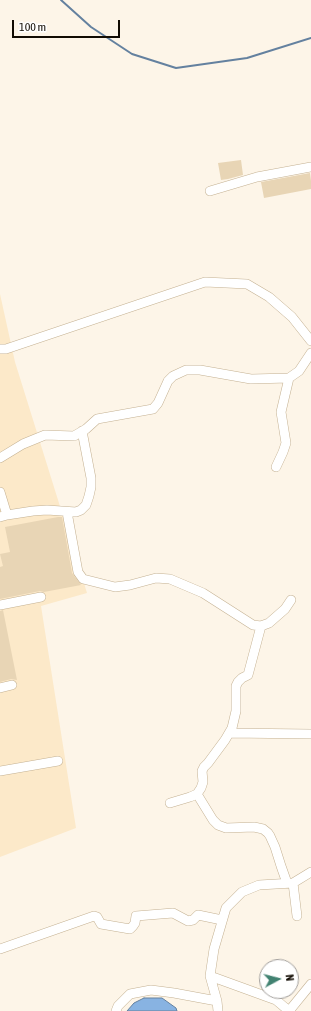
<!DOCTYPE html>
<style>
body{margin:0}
#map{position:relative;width:311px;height:1011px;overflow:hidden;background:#fdf5e8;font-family:"Asap Condensed",sans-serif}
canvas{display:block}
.north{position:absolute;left:259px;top:959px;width:40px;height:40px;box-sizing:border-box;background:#fff;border:1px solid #a09d9a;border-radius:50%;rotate:83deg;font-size:11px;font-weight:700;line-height:16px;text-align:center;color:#110b02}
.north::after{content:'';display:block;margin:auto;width:14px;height:18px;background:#418271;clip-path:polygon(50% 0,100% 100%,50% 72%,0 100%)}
.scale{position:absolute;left:12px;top:20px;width:108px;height:18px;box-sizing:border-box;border:2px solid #110b02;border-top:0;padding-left:5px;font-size:12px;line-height:14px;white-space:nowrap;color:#110b02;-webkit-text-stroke:3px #fff;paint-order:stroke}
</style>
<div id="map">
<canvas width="311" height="1011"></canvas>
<div class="north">N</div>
<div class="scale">100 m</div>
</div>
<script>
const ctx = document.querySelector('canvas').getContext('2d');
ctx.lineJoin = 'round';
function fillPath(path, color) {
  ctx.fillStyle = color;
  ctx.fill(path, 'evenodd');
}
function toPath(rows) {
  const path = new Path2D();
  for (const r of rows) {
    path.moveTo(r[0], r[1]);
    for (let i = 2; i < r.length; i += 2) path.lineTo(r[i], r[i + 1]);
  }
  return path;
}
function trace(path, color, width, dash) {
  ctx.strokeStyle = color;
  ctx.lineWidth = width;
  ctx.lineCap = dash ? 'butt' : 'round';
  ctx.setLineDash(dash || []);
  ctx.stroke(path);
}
fillPath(toPath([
 [0,294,15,362,87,593,41,606,76,828,0,857]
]), '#fce9c9');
const water = toPath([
 [144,998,162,998,176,1008,177,1011,127,1011,134,1003,144,998]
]);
fillPath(water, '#88b3e2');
trace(water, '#64819f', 1);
trace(toPath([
 [61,0,91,27,132,54,176,68,247,58,311,38]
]), '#64819f', 2);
fillPath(toPath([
 [241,160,243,175,228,179,221,180,218,163],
 [310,173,311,181,311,189,264,198,261,182],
 [58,517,62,517,72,573,81,585,44,592,40,591,0,599,0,567,3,566,0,554,10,552,5,527],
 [3,610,17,680,11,679,0,682,0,611]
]), '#e8d5b5');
const minor = toPath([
 [210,191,257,177,311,167],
 [0,349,6,349,205,282,247,284,269,297,292,317,311,341],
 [0,458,23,444,45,435,74,436,86,429,97,419,153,409,158,403,168,381,173,376,186,370,200,370,251,379,289,378,299,371,311,353],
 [276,467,283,452,286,443,281,412,289,378],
 [0,492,7,515,0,517],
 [67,512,78,572,83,579,115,587,130,585,156,578,170,579,203,593,253,625,261,626,269,623,285,609,291,600],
 [7,515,33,511,47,510,76,512,81,510,86,505,89,496,91,487,91,478,82,431],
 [0,605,41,597],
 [0,688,12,685],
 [229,733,311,734],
 [0,771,58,761],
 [197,794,213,820,218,825,226,828,254,827,263,829,268,833,270,836,275,847,281,866,287,883],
 [170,803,190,797,197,794,201,788,203,782,202,771,204,767,208,763,225,740,232,728,236,711,236,686,238,682,242,678,248,675,261,626],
 [293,883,297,916],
 [0,949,94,916,97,917,101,924,130,929,133,926,135,923,136,916,173,913,188,921,193,920,198,915,222,920],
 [210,976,217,1001,218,1011],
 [116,1011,118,1006,130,994,151,990,174,993,217,1001],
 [289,1011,276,1000,210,976,214,949,226,908,242,892,259,885,293,883,311,872],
 [289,1011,311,984]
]);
trace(minor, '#c4b192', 10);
trace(minor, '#fff', 9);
</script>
